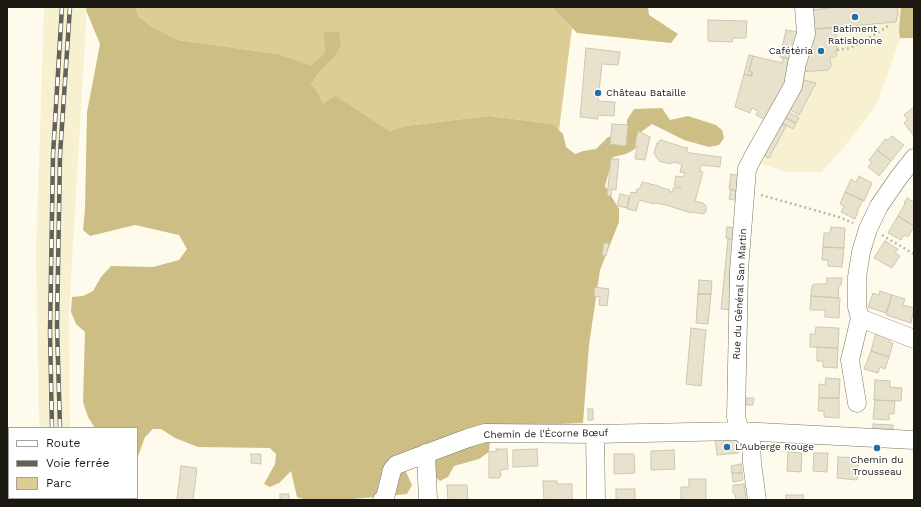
<!DOCTYPE html>
<meta charset="utf-8">
<style>
body{margin:0}
#map{position:relative;width:921px;height:507px;overflow:hidden;background:#fefbed;font-family:"Work Sans",sans-serif}
canvas{display:block}
.frame{position:absolute;inset:0;border:8px solid #1b1911;pointer-events:none}
.legend{position:absolute;left:8px;top:427px;width:130px;height:72px;box-sizing:border-box;background:#fff;border:1px solid #a4a3a0;margin:0;padding:5px 7px;list-style:none;font-size:12px;color:#1b1911}
.legend li{display:flex;align-items:center;gap:8px;height:20px}
.legend b{width:20px;border:1px solid #a4a3a0}
</style>
<div id="map">
<canvas width="921" height="507"></canvas>
<div class="frame"></div>
<ul class="legend">
<li><b style="height:5px;background:#fff"></b>Route</li>
<li><b style="height:5px;background:#646157"></b>Voie ferrée</li>
<li><b style="height:11px;background:#dccd95"></b>Parc</li>
</ul>
</div>
<script>
const ctx = document.querySelector('canvas').getContext('2d');
ctx.lineJoin = 'round';
function fillPath(path, color) {
  ctx.fillStyle = color;
  ctx.fill(path, 'evenodd');
}
function toPath(rows) {
  const path = new Path2D();
  for (const r of rows) {
    path.moveTo(r[0], r[1]);
    for (let i = 2; i < r.length; i += 2) path.lineTo(r[i], r[i + 1]);
  }
  return path;
}
function trace(path, color, width, dash) {
  ctx.strokeStyle = color;
  ctx.lineWidth = width;
  ctx.lineCap = dash ? 'butt' : 'round';
  ctx.setLineDash(dash || []);
  ctx.stroke(path);
}
function write(font, color, halo, rows, align = 'center') {
  ctx.font = font + ' "Work Sans",sans-serif';
  ctx.lineWidth = 3;
  ctx.setLineDash([]);
  ctx.textBaseline = 'middle';
  ctx.strokeStyle = halo;
  ctx.fillStyle = color;
  for (const [text, x, y, turn = 0] of rows) {
    ctx.save();
    ctx.translate(x, y);
    ctx.rotate((+turn || 0) * Math.PI / 180);
    ctx.textAlign = isNaN(turn) ? turn : align;
    if (halo) ctx.strokeText(text, 0, 0);
    ctx.fillText(text, 0, 0);
    ctx.restore();
  }
}
fillPath(toPath([
 [44,7,87,7,69,314,70,428,39,428,36,253],
 [812,7,914,7,914,38,900,39,877,104,840,152,821,172,787,172,758,163]
]), '#f7f0d1');
fillPath(toPath([
 [136,7,552,7,572,28,559,130,552,124,489,116,405,126,390,131,335,97,323,105,317,91,311,84,319,73,333,59,325,53,311,67,278,54,178,40,152,27,138,16]
]), '#dccd95');
fillPath(toPath([
 [87,7,136,7,138,16,152,27,178,40,278,54,311,66,325,53,324,32,339,32,341,45,333,59,319,73,311,84,317,91,323,104,335,96,390,131,405,126,489,116,553,124,563,134,566,147,575,154,583,151,596,149,608,137,627,135,627,120,634,109,662,108,670,120,688,116,716,125,722,130,724,138,719,145,709,147,684,140,652,124,641,132,635,149,626,154,613,157,605,186,619,209,619,222,600,270,589,345,583,423,491,427,489,452,479,459,454,466,448,477,440,481,414,457,404,463,406,472,412,485,407,494,342,500,303,499,297,497,291,471,279,483,270,487,264,484,275,464,276,454,270,448,198,447,175,438,161,429,153,429,145,437,137,459,137,428,95,428,88,417,83,402,85,332,76,324,71,312,72,297,83,296,93,291,101,277,111,266,153,267,179,260,187,249,179,235,135,225,90,236,83,230,85,209,87,112,100,44,86,10],
 [552,7,648,7,649,15,678,34,671,43,577,33],
 [901,7,914,7,914,38,900,38,899,30]
]), '#ccbe84');
const building = toPath([
 [838,7,897,7,898,12,896,22,814,29,812,10,838,7],
 [708,20,747,21,746,38,733,38,732,42,708,41,708,20],
 [835,28,837,50,835,51,837,54,834,58,831,56,830,58,831,66,828,70,800,72,814,29,835,28],
 [786,30,799,32,793,60,780,57,786,30],
 [586,48,620,52,618,65,602,64,598,101,615,102,614,116,598,115,598,119,580,117,586,48],
 [749,55,753,56,749,71,752,72,752,76,744,74,749,55],
 [753,56,782,63,783,57,793,60,788,83,768,121,756,115,758,111,752,108,750,113,735,107,744,74,752,76,752,72,749,71,753,56],
 [800,79,816,83,799,115,788,108,800,79],
 [914,107,914,135,913,135,904,123,908,120,904,115,914,107],
 [788,112,799,118,796,123,786,117,788,112],
 [785,118,796,124,793,129,782,123,785,118],
 [780,123,786,126,769,158,766,157,765,152,780,123],
 [612,124,628,125,626,146,610,144,612,124],
 [638,131,650,137,645,160,635,159,637,146,635,145,638,131],
 [892,136,904,145,891,161,877,150,885,139,888,140,892,136],
 [661,140,686,148,687,147,688,149,687,149,686,151,690,153,721,157,720,167,701,165,700,171,703,172,695,201,703,203,706,206,706,211,704,214,691,212,691,213,666,205,655,203,654,204,639,200,636,211,627,209,631,192,637,193,636,190,640,188,642,182,659,186,659,187,670,190,669,192,672,192,674,187,680,188,681,187,674,185,676,176,683,177,685,173,680,172,682,164,674,162,670,164,659,161,654,153,657,143,661,140],
 [877,150,891,161,879,176,868,167,872,162,869,160,877,150],
 [611,159,619,159,616,190,612,189,611,196,607,196,611,159],
 [731,174,741,176,740,192,729,189,731,174],
 [859,176,872,183,864,201,845,192,851,179,856,182,859,176],
 [731,190,740,192,740,201,729,199,731,190],
 [845,192,863,200,857,212,858,212,855,219,841,212,844,206,840,204,845,192],
 [620,194,629,196,627,208,617,206,620,194],
 [907,198,914,202,914,226,898,216,905,204,904,203,907,198],
 [898,216,914,226,908,237,904,235,901,240,888,233,898,216],
 [727,227,737,228,736,240,726,238,727,227],
 [831,227,845,228,844,248,823,247,824,233,830,233,831,227],
 [728,239,736,240,732,310,721,309,728,239],
 [885,241,898,249,895,253,900,256,892,268,874,258,885,241],
 [604,243,609,243,606,256,602,255,604,243],
 [823,247,844,248,842,267,828,266,828,260,822,260,823,247],
 [827,278,842,278,841,285,839,285,838,298,811,296,812,286,814,284,827,284,827,278],
 [699,280,712,281,711,294,698,294,699,280],
 [595,287,609,289,607,306,599,305,600,297,594,296,595,287],
 [880,291,892,295,886,313,868,307,873,293,879,295,880,291],
 [698,294,711,294,708,324,696,323,698,294],
 [892,295,905,299,903,305,914,308,911,323,886,315,892,295],
 [811,296,840,298,839,318,825,317,825,310,810,310,811,296],
 [816,327,839,328,838,348,810,347,810,334,815,334,816,327],
 [691,328,706,330,701,386,686,384,691,328],
 [876,332,891,336,889,342,893,343,889,357,871,351,876,332],
 [817,347,838,348,837,368,823,367,823,361,817,361,817,347],
 [871,351,889,357,885,369,880,367,878,373,864,369,871,351],
 [826,378,840,379,839,398,819,398,819,384,825,385,826,378],
 [875,380,890,381,890,387,902,388,901,401,874,400,875,380],
 [747,398,754,398,753,405,746,405,747,398],
 [819,398,839,398,839,418,824,417,824,411,818,411,819,398],
 [875,400,895,401,894,414,889,414,889,420,873,419,875,400],
 [588,409,593,409,593,420,588,420,588,409],
 [873,424,893,425,893,429,873,429,873,424],
 [732,436,737,441,738,453,717,455,715,438,732,436],
 [496,449,507,449,508,469,500,470,501,476,499,478,489,478,489,452,497,451,496,449],
 [537,449,538,466,513,467,513,450,537,449],
 [674,450,675,469,651,470,651,451,674,450],
 [788,452,802,453,801,472,787,471,788,452],
 [814,453,828,453,827,472,813,471,814,453],
 [251,454,261,454,261,464,251,463,251,454],
 [614,454,634,454,635,473,614,474,614,454],
 [838,457,859,458,857,480,837,478,838,457],
 [741,464,742,473,732,473,731,466,741,464],
 [181,466,197,468,193,500,177,500,181,466],
 [732,473,742,473,743,480,733,482,732,473],
 [689,479,706,479,706,500,681,500,681,487,689,487,689,479],
 [543,481,557,481,557,484,572,484,572,500,544,500,543,481],
 [744,484,746,500,736,500,735,494,733,493,733,485,744,484],
 [447,485,467,485,468,500,448,500,447,485],
 [616,489,635,489,635,500,616,500,616,489],
 [280,494,289,494,289,500,280,500,280,494],
 [786,495,804,495,803,500,786,500,786,495]
]);
fillPath(building, '#e8e2cc');
trace(building, '#ccc7b1', 1);
const minor = toPath([
 [914,158,899,177,879,206,868,229,861,252,857,277,857,307,860,318,914,339],
 [857,403,850,360,860,318],
 [595,434,596,500],
 [426,453,428,500],
 [382,500,385,498,392,470,396,465,468,438,485,433,595,434,740,431,914,440],
 [757,500,752,463,751,442,740,431,736,417,739,270,747,169,753,157,793,86,797,63,806,34,804,7]
]);
trace(minor, '#7b7662', 19);
trace(toPath([
 [837,50,850,48,866,40,888,26],
 [761,195,839,217,853,223],
 [882,235,914,254]
]), '#b9b7aa', 2.5, [2, 3]);
trace(minor, '#fff', 18);
const rail = toPath([
 [52,428,50,332,53,155,62,7],
 [60,428,57,326,60,155,70,7],
 [54,498,54,500],
 [61,498,61,500]
]);
trace(rail, '#646157', 4.5);
trace(rail, '#fff', 3, [9]);
for (const [x, y, r, color] of [
 [855,17,4,"#276ea2"],
 [821,51,4,"#276ea2"],
 [598,93,4,"#276ea2"],
 [727,447,4,"#276ea2"],
 [877,448,4,"#276ea2"]
]) {
  const dot = new Path2D();
  dot.arc(x, y, r, 0, 2 * Math.PI);
  ctx.fillStyle = color;
  ctx.fill(dot);
  trace(dot, '#fff', 1.5);
}
write('10px', '#1b1911', '#fff', [
 ["Batiment",855,29],
 ["Ratisbonne",855,41],
 ["Cafétéria",813,51,"right"],
 ["Château Bataille",606,93,"left"],
 ["L'Auberge Rouge",735,447,"left"],
 ["Chemin du",877,460],
 ["Trousseau",877,472]
]);
write('10px', '#1b1911', '#fff', [
 ["Rue du Général San Martin",740,294,-87],
 ["Chemin de l'Écorne Bœuf",546,434,-1]
]);
</script>
